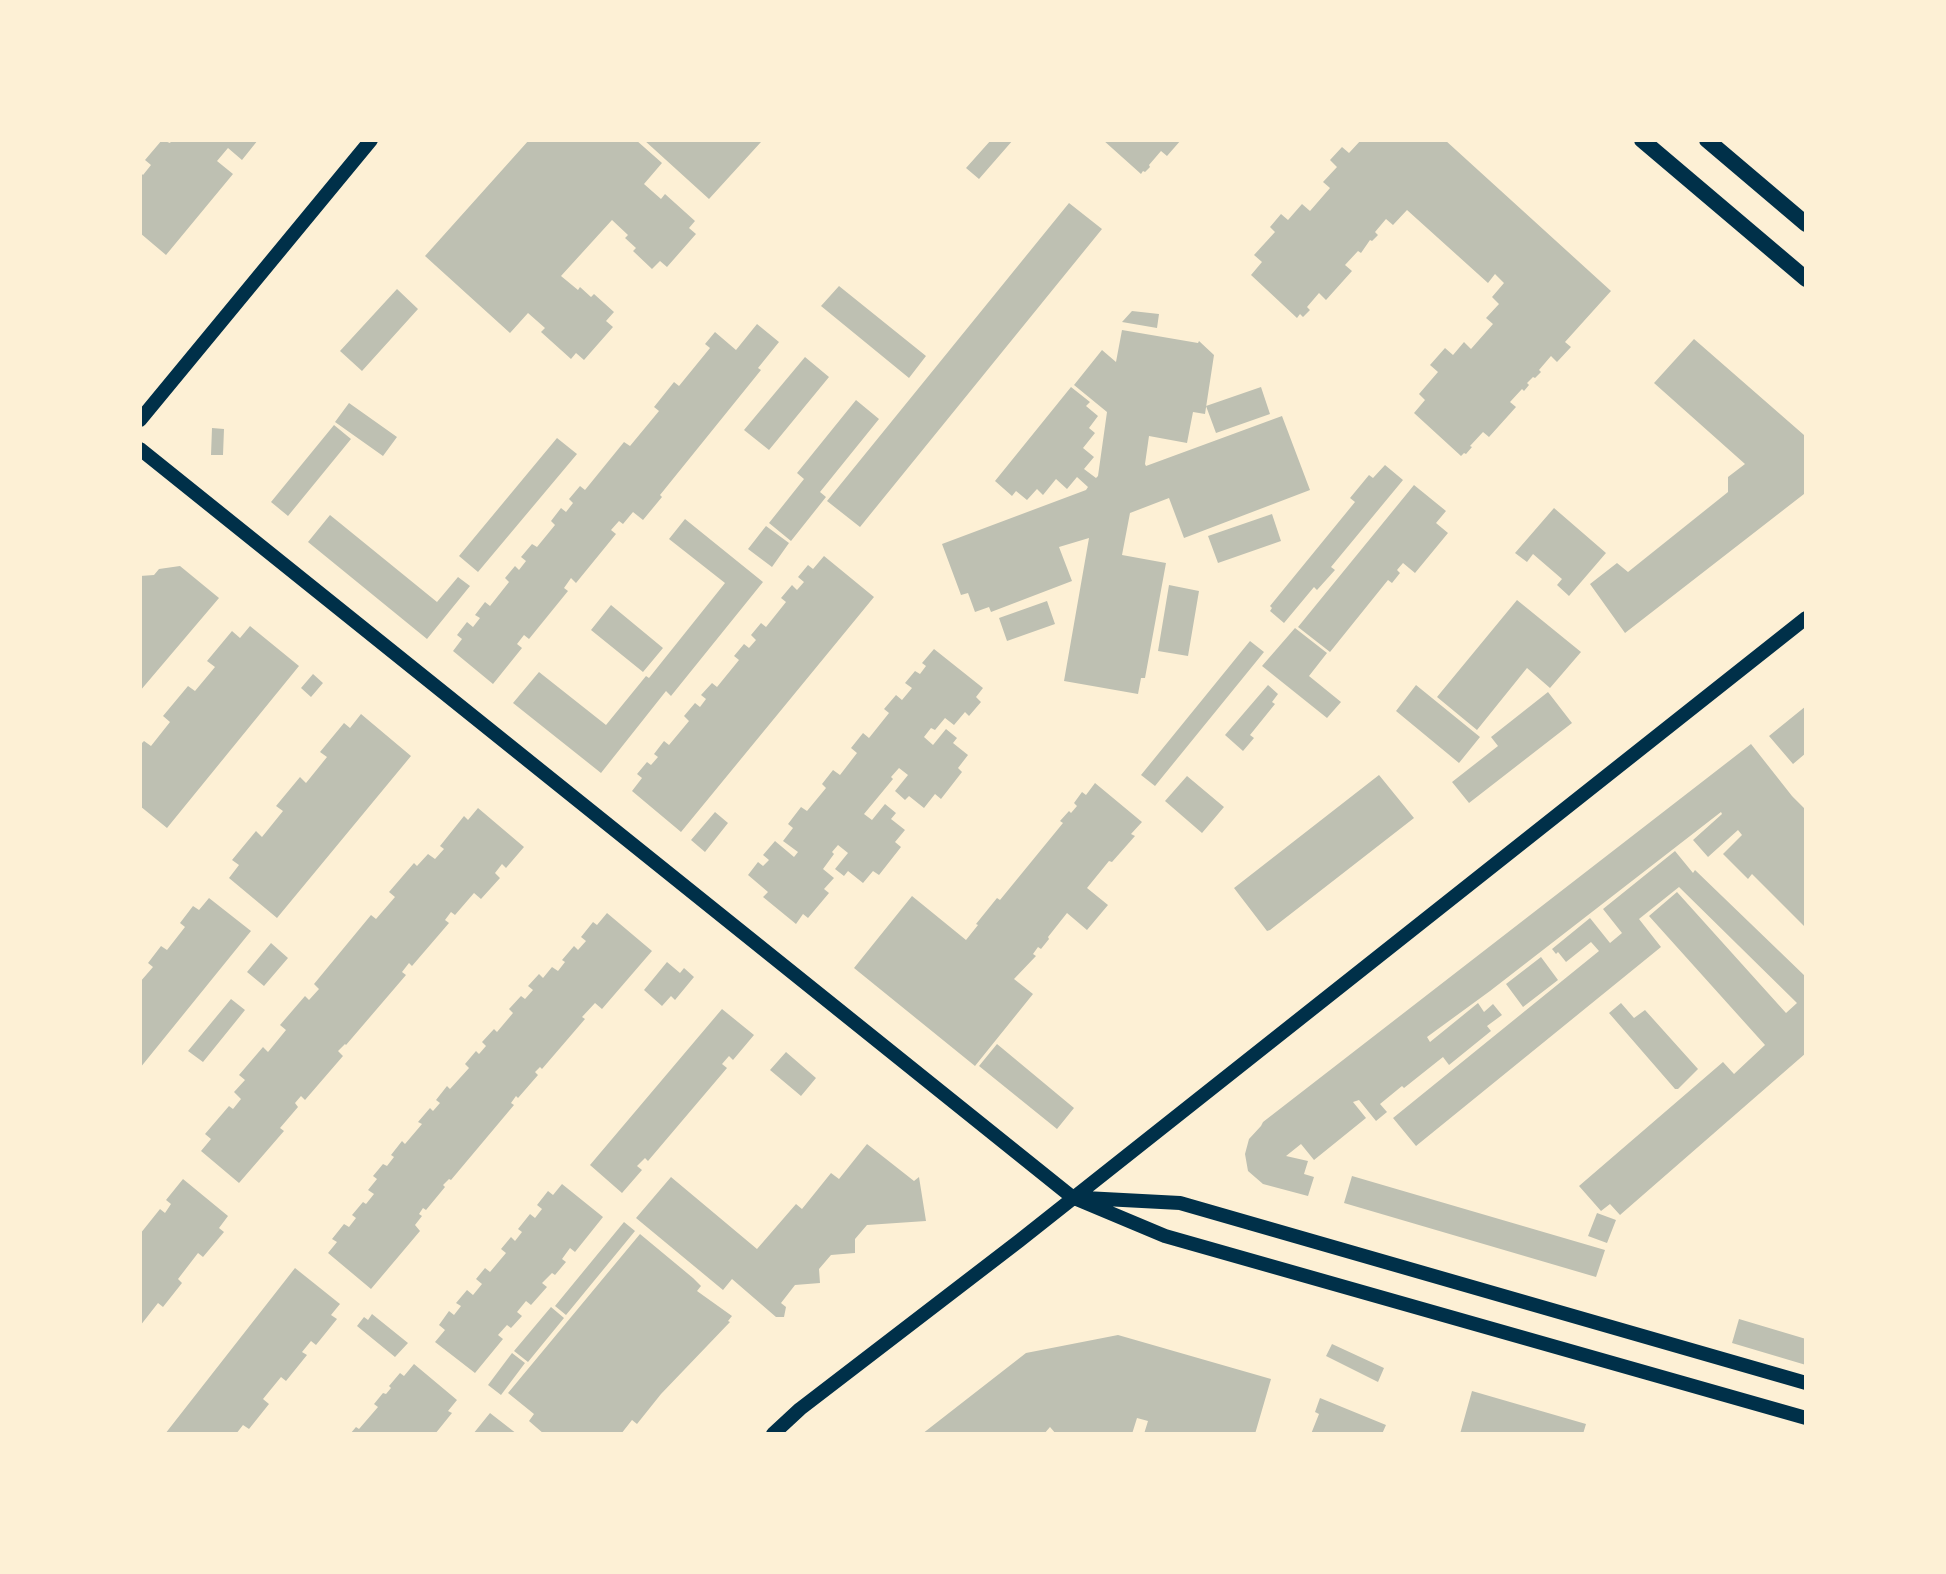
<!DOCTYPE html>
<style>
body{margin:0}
#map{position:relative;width:1946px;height:1574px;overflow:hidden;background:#fdf0d5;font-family:"Alegreya Sans",sans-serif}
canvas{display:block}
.frame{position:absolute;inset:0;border:142px solid #fdf0d5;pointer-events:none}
</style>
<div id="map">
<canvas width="1946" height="1574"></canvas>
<div class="frame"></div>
</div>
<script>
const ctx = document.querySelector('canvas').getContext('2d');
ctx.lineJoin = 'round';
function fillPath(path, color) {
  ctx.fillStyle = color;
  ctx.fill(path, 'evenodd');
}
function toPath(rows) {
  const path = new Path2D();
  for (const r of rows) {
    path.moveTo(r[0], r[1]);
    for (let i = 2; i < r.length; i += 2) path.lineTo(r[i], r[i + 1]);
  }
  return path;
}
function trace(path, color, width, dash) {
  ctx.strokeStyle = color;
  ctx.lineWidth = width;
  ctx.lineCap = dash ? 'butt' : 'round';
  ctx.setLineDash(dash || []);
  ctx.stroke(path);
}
fillPath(toPath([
 [162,140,170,143,172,140,258,140,242,160,228,148,217,161,233,174,166,255,140,233,140,172,143,175,151,165,145,160],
 [529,140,636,140,662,163,644,184,661,199,665,194,695,221,689,228,696,234,667,267,660,261,652,269,633,251,636,248,625,238,628,235,612,220,561,276,578,290,580,287,591,297,594,294,614,312,606,321,613,327,584,360,576,353,571,359,541,332,545,328,528,313,510,333,425,256],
 [644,140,759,140,761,142,709,199],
 [991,140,1013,140,979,179,966,168],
 [1103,140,1181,140,1167,156,1161,151,1149,165,1150,167,1145,172,1143,171,1141,174],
 [1361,140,1445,140,1611,291,1565,342,1571,347,1557,362,1551,356,1539,370,1541,372,1535,378,1533,377,1527,383,1529,385,1524,391,1522,389,1510,402,1516,407,1489,437,1483,432,1470,446,1472,447,1466,454,1464,453,1461,456,1414,413,1425,400,1419,394,1438,372,1430,365,1445,348,1453,355,1464,342,1471,349,1493,324,1486,318,1499,304,1492,297,1504,283,1495,274,1488,283,1407,210,1393,225,1386,219,1375,232,1378,235,1372,241,1370,240,1361,253,1358,251,1345,265,1352,271,1326,300,1319,293,1307,307,1310,310,1303,317,1300,314,1297,318,1251,275,1262,262,1254,255,1275,232,1270,227,1281,214,1288,220,1302,204,1310,211,1330,188,1323,182,1337,167,1330,160,1342,147,1349,153],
 [1069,203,1102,229,860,527,827,501],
 [839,286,926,356,909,378,821,306],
 [397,289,418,309,362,371,340,351],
 [1132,311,1159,314,1157,328,1122,322],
 [757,324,779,342,758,368,761,370,660,495,662,497,643,520,633,512,623,524,619,521,611,530,616,534,576,583,571,578,564,588,568,591,529,639,524,635,517,644,522,648,493,684,453,651,462,639,457,635,467,622,473,627,480,618,475,615,485,602,490,606,509,582,505,578,515,566,519,570,526,561,521,557,532,544,537,547,555,525,551,521,561,508,566,512,573,503,569,499,580,486,585,490,624,442,630,446,659,411,654,407,674,382,679,386,710,348,705,344,715,332,736,350],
 [1122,330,1198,343,1199,341,1214,355,1205,414,1193,412,1187,443,1149,436,1145,464,1146,466,1282,416,1310,490,1184,538,1169,498,1130,513,1122,555,1166,563,1145,678,1141,678,1138,694,1064,681,1089,538,1059,547,1072,581,991,612,989,607,975,612,968,593,961,595,942,544,1086,490,1088,487,1077,477,1067,489,1056,479,1043,495,1037,489,1027,500,1016,491,1012,496,995,481,1071,387,1090,402,1086,406,1098,416,1089,428,1095,433,1083,448,1094,457,1084,469,1096,478,1098,476,1107,412,1074,385,1102,350,1116,362],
 [1694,339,1804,435,1804,494,1625,633,1590,584,1617,563,1628,572,1728,492,1728,477,1745,464,1654,383],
 [805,357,829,377,769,450,744,430],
 [1261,387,1270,414,1216,433,1206,406],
 [856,400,879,419,820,492,826,497,791,541,769,523,804,479,797,473],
 [349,403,397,437,383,456,335,422],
 [334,425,351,439,288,516,271,502],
 [212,428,224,429,223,455,211,455],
 [557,438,577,454,478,572,459,556],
 [1385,465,1403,480,1331,567,1335,570,1317,590,1314,587,1284,623,1270,611,1272,608,1270,606,1355,502,1350,498,1369,475,1373,478],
 [1414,485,1446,511,1436,523,1448,533,1415,573,1403,563,1397,570,1400,573,1392,583,1388,580,1330,652,1298,627],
 [1554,508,1606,553,1569,596,1557,585,1562,579,1533,554,1527,562,1515,553],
 [1272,514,1281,541,1218,563,1208,536],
 [330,515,437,602,458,577,470,586,427,639,308,542],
 [685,519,763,582,671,696,666,691,601,773,513,703,539,672,606,725,646,676,649,678,725,583,669,539],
 [766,526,789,543,772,567,748,549],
 [824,556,874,597,681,832,632,791,642,778,637,774,647,762,651,765,658,757,654,754,664,741,669,745,689,721,684,716,695,703,700,707,706,699,701,695,712,683,717,687,739,660,734,656,744,644,749,648,756,640,751,635,761,623,766,627,786,602,781,598,792,585,797,590,804,582,798,577,808,565,813,569],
 [180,566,219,598,140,691,140,576,154,575,159,569],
 [1169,585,1199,591,1188,656,1158,651],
 [1517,600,1581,652,1550,688,1527,668,1477,730,1437,697],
 [1047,601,1055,624,1007,641,999,618],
 [611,605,663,648,643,672,591,630],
 [250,626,299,666,167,828,140,806,140,745,144,741,151,746,170,722,163,716,188,686,195,691,215,667,207,661,232,631,240,638],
 [1295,628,1327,653,1309,676,1341,702,1327,718,1262,666],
 [1250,641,1264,652,1155,786,1141,775],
 [934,649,983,688,976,697,981,702,969,716,965,712,954,725,945,718,935,730,931,728,924,737,933,745,946,729,957,738,953,743,968,755,958,768,962,772,941,799,935,794,924,808,909,796,905,800,895,791,908,775,899,768,891,777,893,779,864,814,872,820,885,804,896,813,891,819,905,830,895,842,901,847,879,875,873,871,863,883,848,871,844,876,835,869,848,853,838,845,832,852,834,854,823,869,834,878,824,889,829,893,808,918,803,914,796,924,763,897,768,892,748,875,758,862,763,866,769,860,763,855,775,841,794,857,798,852,783,841,793,828,788,824,801,807,807,811,826,788,822,784,833,770,840,775,857,753,851,748,863,733,869,738,889,713,884,709,896,695,902,700,912,688,905,683,915,671,920,674,926,666,922,663],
 [313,674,323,683,311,697,301,688],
 [1268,685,1278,694,1272,702,1275,704,1250,735,1254,738,1243,751,1225,735],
 [1416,685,1480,737,1459,763,1396,711],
 [1548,692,1572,723,1469,803,1452,782,1498,746,1491,737],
 [1806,706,1806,753,1793,764,1769,736],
 [361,714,411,756,277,918,229,878,239,865,232,860,256,831,262,837,283,811,276,806,300,777,306,783,327,757,320,752,344,723,350,728],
 [1751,744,1792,796,1806,810,1806,928,1752,874,1748,879,1723,854,1742,835,1738,830,1708,857,1693,840,1722,814,1721,812,1490,991,1427,1037,1430,1042,1478,1003,1484,1012,1493,1004,1502,1015,1487,1026,1491,1031,1449,1065,1443,1057,1404,1088,1402,1086,1380,1104,1387,1112,1376,1121,1359,1100,1353,1102,1366,1118,1314,1160,1301,1144,1286,1156,1308,1161,1304,1174,1314,1177,1308,1196,1263,1184,1248,1171,1245,1154,1249,1139,1261,1126,1263,1122],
 [1379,775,1414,818,1270,930,1267,931,1234,888],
 [1187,776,1224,807,1202,833,1165,801],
 [1095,783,1142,822,1131,834,1135,836,1112,862,1109,861,1087,888,1108,905,1087,930,1067,913,1048,937,1049,939,1041,949,1038,947,1033,954,1036,956,1014,979,1033,994,975,1066,854,968,912,896,966,940,978,925,976,924,997,898,1000,900,1063,823,1060,821,1069,811,1071,813,1077,806,1074,803,1082,792,1086,795],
 [478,808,524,847,506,868,502,864,495,873,500,878,481,899,474,893,455,915,451,912,445,920,449,923,412,966,409,963,402,972,406,975,346,1045,345,1044,338,1051,343,1056,305,1100,301,1096,295,1103,298,1107,280,1128,284,1131,239,1183,201,1151,211,1139,205,1134,229,1106,233,1109,241,1099,234,1092,245,1080,239,1075,263,1047,268,1052,286,1030,280,1025,305,996,309,1000,319,989,314,984,371,915,376,919,395,897,389,892,414,863,417,866,428,854,435,859,444,849,440,846,464,816,468,820],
 [715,812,728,823,705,852,691,840],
 [1675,851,1693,873,1695,870,1806,977,1806,1053,1620,1215,1610,1204,1601,1211,1579,1186,1723,1062,1734,1074,1765,1045,1649,916,1677,892,1786,1013,1797,1003,1679,887,1639,919,1661,947,1416,1146,1393,1118,1599,951,1591,942,1566,962,1558,952,1556,954,1552,949,1590,918,1610,943,1622,933,1603,909],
 [209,898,251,931,140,1068,140,982,153,967,148,963,161,946,167,950,185,927,180,923,193,906,199,910],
 [607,913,652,951,602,1009,595,1003,582,1017,585,1019,542,1069,540,1067,535,1072,538,1075,518,1098,516,1096,511,1103,514,1105,451,1180,449,1179,443,1185,445,1187,426,1210,423,1208,419,1214,422,1216,415,1225,420,1231,371,1289,328,1253,337,1242,332,1239,344,1224,349,1227,356,1218,352,1215,363,1202,366,1204,374,1194,368,1190,377,1179,373,1176,383,1164,387,1166,394,1157,391,1155,402,1141,405,1144,422,1124,418,1122,430,1108,433,1111,440,1103,436,1100,447,1086,450,1089,469,1068,465,1064,476,1051,479,1054,486,1046,482,1042,494,1029,497,1032,513,1013,509,1009,521,996,525,999,533,990,528,986,539,974,543,978,552,967,558,971,565,962,562,960,574,946,578,950,586,941,581,937,593,922,597,925],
 [271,943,288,958,264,986,247,972],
 [1541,957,1558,980,1523,1007,1506,984],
 [667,962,680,973,684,968,694,977,675,1000,671,996,662,1006,644,990],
 [231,999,245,1010,203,1062,188,1051],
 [1621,1003,1634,1018,1645,1010,1698,1069,1678,1089,1675,1089,1609,1013],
 [722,1009,754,1035,733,1060,729,1056,722,1064,727,1068,648,1161,645,1158,637,1166,642,1170,622,1193,590,1165],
 [997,1044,1074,1108,1057,1129,979,1066],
 [786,1052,816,1078,801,1096,770,1070],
 [867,1144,914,1181,919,1177,926,1221,867,1225,855,1239,855,1253,831,1255,819,1269,820,1283,795,1285,781,1303,786,1307,784,1317,776,1317,732,1279,723,1290,636,1218,671,1177,757,1249,796,1204,802,1209,831,1173,839,1179],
 [1352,1176,1605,1250,1596,1277,1344,1203],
 [183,1179,228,1216,219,1228,224,1232,203,1257,198,1253,178,1279,182,1283,163,1307,158,1303,140,1326,140,1234,160,1209,165,1213,171,1204,166,1200],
 [562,1184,603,1217,575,1252,570,1248,562,1259,566,1262,555,1275,552,1273,542,1283,547,1287,531,1305,526,1301,517,1312,522,1316,511,1328,507,1325,498,1335,503,1339,475,1373,435,1342,445,1330,439,1325,449,1311,454,1315,461,1306,456,1303,467,1290,473,1295,482,1284,476,1279,485,1268,490,1272,506,1253,501,1249,511,1237,515,1241,522,1232,518,1229,530,1214,535,1218,542,1209,537,1205,548,1191,553,1195],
 [1597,1213,1616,1220,1607,1243,1588,1236],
 [624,1222,635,1231,566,1315,555,1306],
 [640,1234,693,1278,701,1286,697,1291,732,1316,728,1321,730,1322,661,1394,637,1424,632,1420,621,1434,544,1434,529,1421,534,1414,508,1393],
 [295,1268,340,1304,331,1315,337,1319,316,1345,311,1341,302,1352,307,1355,286,1381,281,1377,263,1399,269,1404,249,1429,243,1425,236,1434,165,1434],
 [551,1307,564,1318,528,1362,514,1351],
 [372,1314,408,1343,395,1357,357,1326,364,1317,368,1320],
 [1739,1319,1806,1339,1806,1365,1732,1343],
 [1118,1335,1271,1379,1255,1434,1144,1434,1148,1421,1137,1418,1132,1434,1104,1434,1104,1432,1095,1434,1056,1434,1050,1427,1044,1434,922,1434,1026,1353],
 [1332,1344,1384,1368,1378,1382,1326,1356],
 [512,1353,525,1363,501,1395,488,1385],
 [414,1364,457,1400,448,1411,452,1413,435,1434,350,1434,356,1427,359,1429,378,1407,374,1404,383,1393,386,1394,391,1388,389,1386,400,1373,404,1376],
 [1472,1391,1586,1424,1583,1434,1460,1434],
 [1320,1398,1386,1425,1382,1434,1311,1434,1319,1414,1315,1412],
 [490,1413,517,1434,473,1434]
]), '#bec0b2');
trace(toPath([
 [140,420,371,140],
 [140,449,1072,1197,1165,1236,1806,1418],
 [1085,1198,1180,1203,1806,1383],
 [773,1434,800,1409,1019,1241,1806,618]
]), '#003049', 14);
trace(toPath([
 [1642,140,1806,279],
 [1707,140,1806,224]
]), '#003049', 16);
</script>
